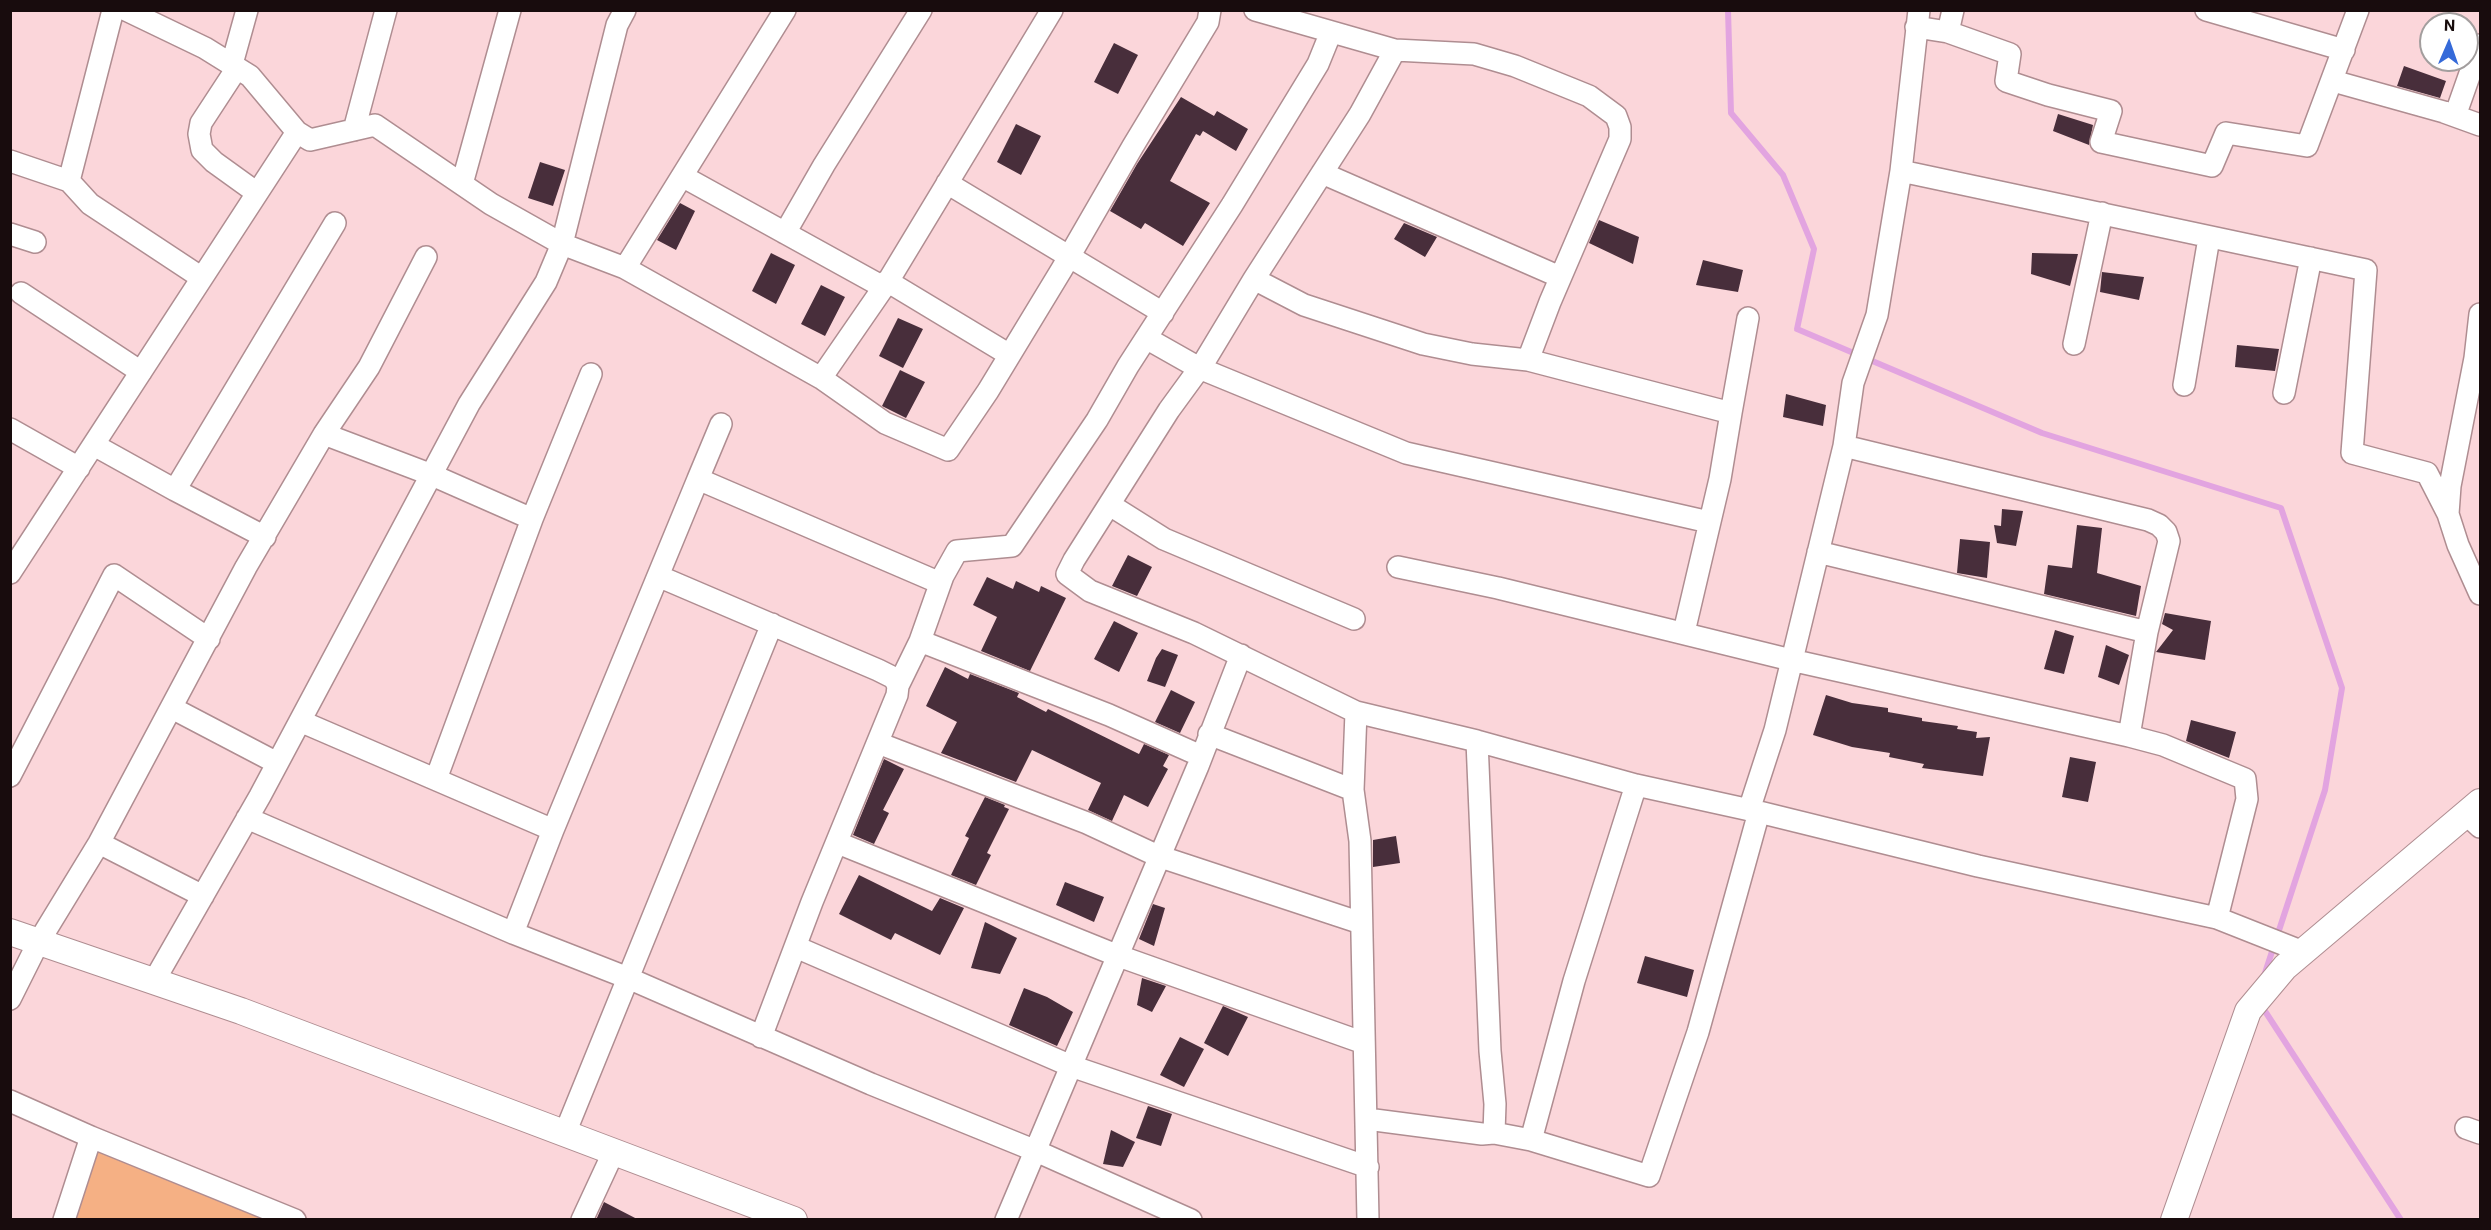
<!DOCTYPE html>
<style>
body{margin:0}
#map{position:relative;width:2491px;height:1230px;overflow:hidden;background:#fbd6da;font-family:Roboto,sans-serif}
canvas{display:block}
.frame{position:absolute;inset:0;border:12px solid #180c0d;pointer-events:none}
.north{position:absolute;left:2419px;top:12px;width:60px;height:60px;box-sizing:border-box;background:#fff;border:2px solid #a39e9e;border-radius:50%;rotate:2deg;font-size:16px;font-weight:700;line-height:24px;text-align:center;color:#180c0d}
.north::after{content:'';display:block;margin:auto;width:21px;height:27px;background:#356ad9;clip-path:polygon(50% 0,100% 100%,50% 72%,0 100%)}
</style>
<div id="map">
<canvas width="2491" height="1230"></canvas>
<div class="frame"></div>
<div class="north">N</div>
</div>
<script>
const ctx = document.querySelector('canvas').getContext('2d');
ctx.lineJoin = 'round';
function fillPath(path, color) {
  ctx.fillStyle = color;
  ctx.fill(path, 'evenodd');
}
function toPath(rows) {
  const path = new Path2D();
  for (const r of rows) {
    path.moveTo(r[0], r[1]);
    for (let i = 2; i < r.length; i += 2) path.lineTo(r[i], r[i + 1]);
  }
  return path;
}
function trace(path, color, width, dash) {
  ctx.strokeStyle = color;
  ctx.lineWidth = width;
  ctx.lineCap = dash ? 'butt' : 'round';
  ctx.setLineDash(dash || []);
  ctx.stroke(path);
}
fillPath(toPath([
 [94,1147,269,1220,72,1220]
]), '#f5b084');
trace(toPath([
 [1728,10,1731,113,1783,175,1814,249,1797,329,2042,433,2281,508,2342,688,2325,790,2264,976],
 [2261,1005,2401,1220]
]), '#e2a4e0', 6);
fillPath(toPath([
 [1114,43,1138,55,1118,94,1094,82],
 [2404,66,2446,81,2440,98,2397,86],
 [1181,97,1214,116,1217,111,1248,129,1236,151,1203,131,1200,136,1196,134,1170,181,1210,203,1183,246,1145,223,1141,229,1110,211,1137,164],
 [2058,114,2093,125,2089,145,2053,131],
 [1016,124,1041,136,1021,175,997,162],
 [540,162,565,170,553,206,528,198],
 [680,203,695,211,676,250,657,240],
 [1599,220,1639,237,1633,264,1589,243],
 [1404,223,1437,237,1425,257,1394,239],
 [771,253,795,265,776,304,752,291],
 [2032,253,2078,254,2070,286,2031,274],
 [1703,260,1743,270,1738,292,1696,285],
 [2102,272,2144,277,2139,300,2100,292],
 [821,285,845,297,825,336,801,324],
 [898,318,923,329,903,368,879,356],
 [2237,345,2279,349,2275,371,2235,367],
 [900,370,925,382,906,418,882,406],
 [1786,394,1826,405,1823,426,1783,417],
 [2002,509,2023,511,2016,546,1997,543,1994,525,2001,526],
 [2077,525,2102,528,2097,573,2141,586,2136,616,2044,594,2048,565,2072,568],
 [1960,539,1990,542,1987,578,1957,573],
 [1128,555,1152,567,1137,596,1112,586],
 [987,577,1013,589,1016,581,1039,592,1041,586,1066,598,1030,671,981,651,997,617,973,605],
 [2165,613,2211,621,2205,660,2156,652,2173,630,2162,624],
 [1114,621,1138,633,1119,672,1094,659],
 [2055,630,2074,636,2064,674,2044,669],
 [2106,645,2129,655,2119,685,2098,677],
 [1162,649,1178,655,1165,687,1147,681,1156,658],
 [945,667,968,679,970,674,1019,693,1017,697,1046,712,1048,709,1139,754,1144,744,1169,755,1163,766,1168,769,1148,807,1124,795,1112,821,1088,810,1101,783,1032,750,1016,782,941,753,957,722,926,706],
 [1171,690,1195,702,1180,733,1155,722],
 [1826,695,1852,703,1888,708,1888,712,1922,718,1922,721,1958,726,1957,729,1977,732,1976,738,1990,737,1983,776,1922,768,1924,764,1889,757,1890,753,1852,747,1813,735],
 [2191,720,2236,732,2229,758,2186,741],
 [2070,757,2096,762,2088,802,2062,797],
 [884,759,904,769,883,810,889,813,874,844,853,835],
 [985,797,1005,805,1004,807,1009,809,987,853,991,855,976,885,951,875,969,838,965,836],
 [1396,836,1400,863,1373,867,1373,840],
 [859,875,932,911,940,898,964,908,940,955,895,933,891,940,839,914],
 [1065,882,1104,897,1094,922,1056,905],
 [1153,904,1165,908,1154,946,1139,939],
 [985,922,1017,938,1000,974,971,968],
 [1645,956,1694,970,1687,997,1637,983],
 [1142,978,1166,986,1152,1012,1137,1005],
 [1024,988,1047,997,1073,1012,1057,1046,1009,1025],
 [1223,1006,1248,1017,1228,1056,1204,1043],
 [1180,1037,1204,1049,1184,1087,1160,1075],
 [1148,1106,1172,1114,1161,1146,1136,1138],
 [1111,1130,1135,1142,1123,1167,1103,1164],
 [604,1202,639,1220,596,1220]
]), '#482e3b');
const minor = toPath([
 [625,10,617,25,562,244,625,268,785,10],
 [1255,10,1395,50,1474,54,1515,66,1589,96,1616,116,1620,127,1620,139,1550,302,1528,360],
 [2206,10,2344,50],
 [1916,27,1948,32,2010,54,2006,81,2048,95,2111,111,2101,142,2212,166,2226,133,2307,146,2358,10],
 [1948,32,1953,10],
 [232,64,247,10],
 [237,68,201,123,199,134,202,150,214,162,257,193],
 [2333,81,2444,112,2480,125],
 [2455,116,2480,45],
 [354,130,386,10],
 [10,161,69,181,113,10],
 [1901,171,2366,270,2352,453,2427,473,2448,514],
 [1322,173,1560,277],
 [682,176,883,287],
 [69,181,90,204,202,278],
 [947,183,1163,313],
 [462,184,510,10],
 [785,233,824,165,921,10],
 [10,234,35,242],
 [625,268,821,378,885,423,948,450,988,391,1062,269,1133,146,1208,22,1210,10],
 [1254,279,1304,305,1423,344,1472,354,1528,360,1731,413,1720,479,1684,632],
 [887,281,1008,354],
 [21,293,141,372],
 [2480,314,2475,358,2450,486,2448,514,2458,545,2480,594],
 [1146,338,1199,368,1406,453,1709,522],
 [2074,344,2102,213],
 [821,378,890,278,1052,10],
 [2184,385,2209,238],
 [2284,393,2311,258],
 [1731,413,1748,318],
 [10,429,79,468],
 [324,434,432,475,532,519],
 [94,445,175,490],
 [1844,446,2148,520,2159,525,2166,532,2169,541,2147,632,2129,736],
 [698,479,721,424],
 [1110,505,1164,539,1354,619],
 [265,537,175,490,335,223],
 [1818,552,2147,632],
 [1398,567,1498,588,1791,660,2129,736,2163,745,2245,779,2247,799,2217,918],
 [10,573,297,132,250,76,205,48,126,10],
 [658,576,878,670,894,678,898,686,897,695,812,902,761,1037],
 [920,641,1109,715,1201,756],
 [898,686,920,641,943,576,957,551,1012,546,1097,420,1128,366,1232,205,1318,64,1331,32],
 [172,708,277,763],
 [1356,712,1477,741,1636,785,1759,812,1978,866,2217,918,2303,952],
 [1209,734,1353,790],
 [878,743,1087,823,1158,856,1361,923],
 [10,776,114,575,209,639],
 [436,779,532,519,591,374],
 [1749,810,1775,730,1844,446,1853,383,1877,315,1901,171,1919,10],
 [2466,814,2480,827],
 [247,818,513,933,553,830,300,721],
 [553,830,698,479,940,583],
 [99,843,203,896],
 [838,843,1116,955,1364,1043],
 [513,933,628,978,871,1084,1036,1151,1191,1220],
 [796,947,1071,1066,1368,1167],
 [154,981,260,796,469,404,546,282,562,244,491,204,375,125,310,140,297,132],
 [10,999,38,943,99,843,246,567,324,434,369,367,426,257],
 [10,1101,91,1137,295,1220],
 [1367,1119,1482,1134,1494,1133,1495,1104,1490,1051,1477,741],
 [2466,1128,2480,1133],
 [565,1133,772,624],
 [1494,1133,1531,1140,1574,981,1636,785],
 [1531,1140,1649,1176,1698,1032,1759,812],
 [64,1220,91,1137],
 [582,1220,614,1151],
 [1006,1220,1198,766,1241,655],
 [1368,1220,1360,841,1353,790,1356,712,1194,633,1090,591,1067,574,1074,560,1169,410,1204,362,1254,279,1360,114,1395,50]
]);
const tertiary = toPath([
 [10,932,241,1011,794,1220],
 [2174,1220,2248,1011,2285,967,2480,802]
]);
trace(minor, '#af8d91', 24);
trace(tertiary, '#af8d91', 28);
trace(minor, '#fff', 21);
trace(tertiary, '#fff', 26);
</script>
